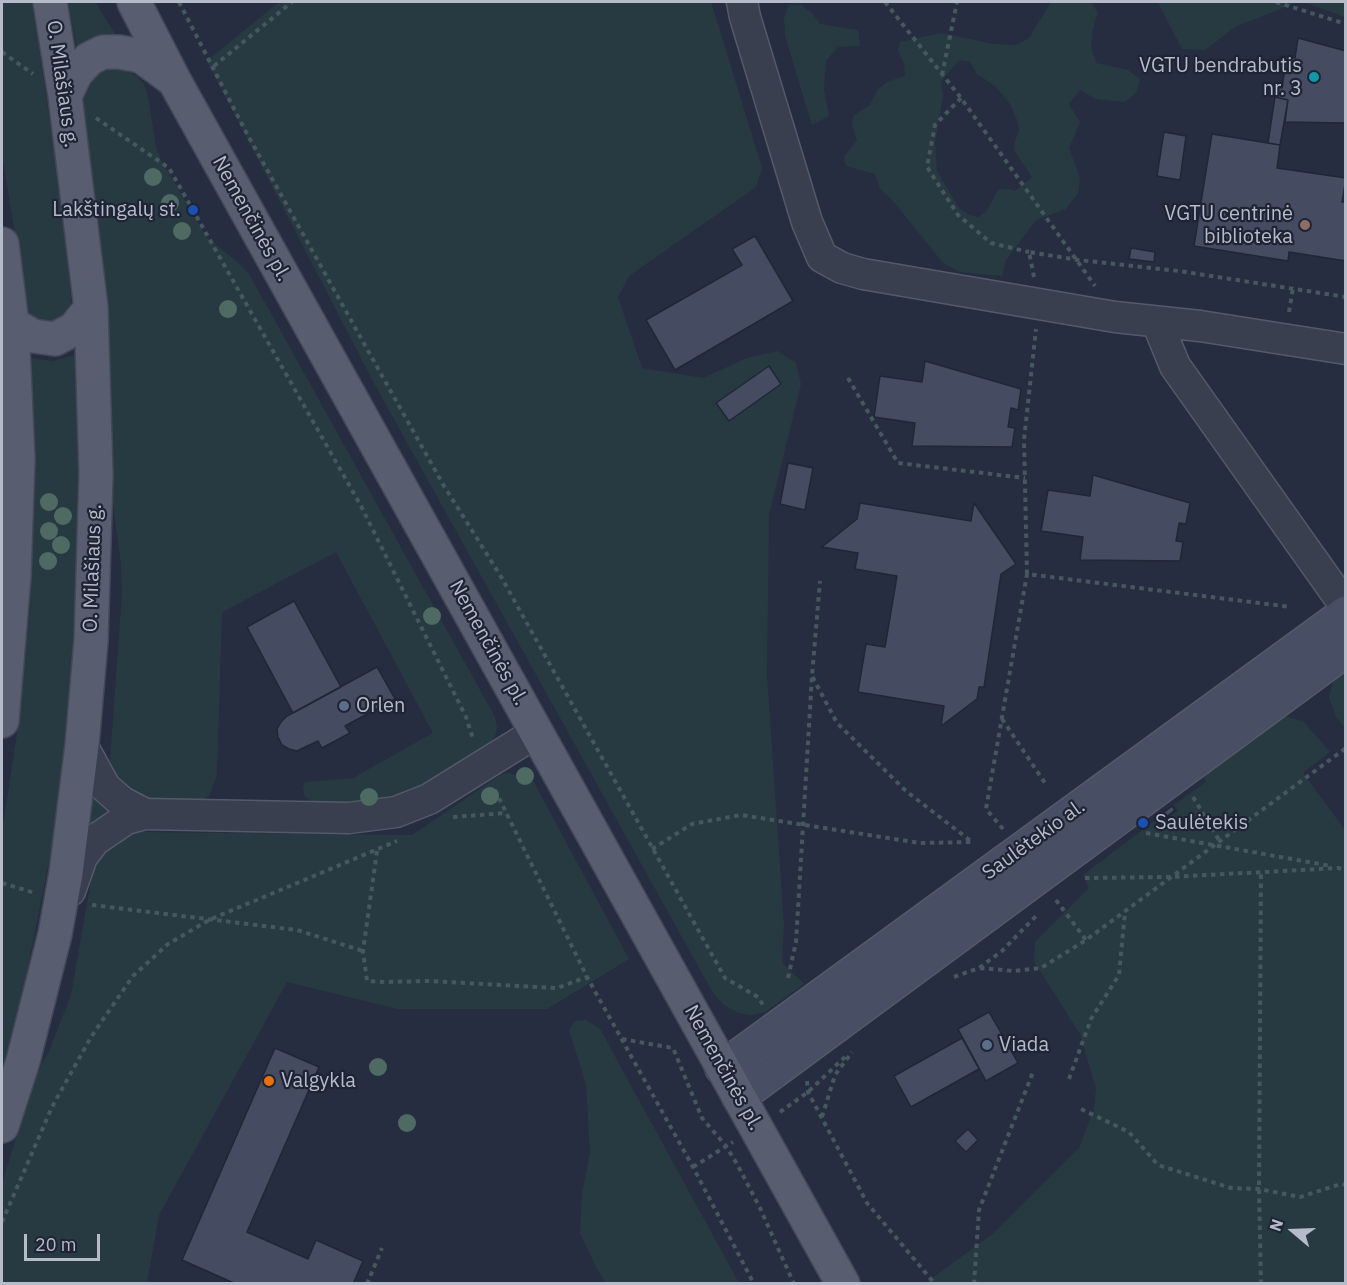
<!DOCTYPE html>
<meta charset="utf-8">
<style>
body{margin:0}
#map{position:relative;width:1347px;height:1285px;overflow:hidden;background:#262d40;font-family:"IBM Plex Sans",sans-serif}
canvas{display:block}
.frame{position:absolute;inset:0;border:3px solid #b6bbca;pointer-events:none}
.north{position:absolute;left:1263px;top:1201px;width:60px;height:60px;-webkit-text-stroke:4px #1f2435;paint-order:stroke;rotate:289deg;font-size:16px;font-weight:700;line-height:24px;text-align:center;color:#b6bbca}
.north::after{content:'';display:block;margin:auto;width:21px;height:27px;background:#b6bbca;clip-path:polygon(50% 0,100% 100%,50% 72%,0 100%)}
.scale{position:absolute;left:24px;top:1234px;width:76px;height:27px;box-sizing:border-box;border:3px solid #b6bbca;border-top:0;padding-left:8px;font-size:18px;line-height:21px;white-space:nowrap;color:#b6bbca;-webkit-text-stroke:4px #1f2435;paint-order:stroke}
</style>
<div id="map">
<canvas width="1347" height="1285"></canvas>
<div class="frame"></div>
<div class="north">N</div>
<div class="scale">20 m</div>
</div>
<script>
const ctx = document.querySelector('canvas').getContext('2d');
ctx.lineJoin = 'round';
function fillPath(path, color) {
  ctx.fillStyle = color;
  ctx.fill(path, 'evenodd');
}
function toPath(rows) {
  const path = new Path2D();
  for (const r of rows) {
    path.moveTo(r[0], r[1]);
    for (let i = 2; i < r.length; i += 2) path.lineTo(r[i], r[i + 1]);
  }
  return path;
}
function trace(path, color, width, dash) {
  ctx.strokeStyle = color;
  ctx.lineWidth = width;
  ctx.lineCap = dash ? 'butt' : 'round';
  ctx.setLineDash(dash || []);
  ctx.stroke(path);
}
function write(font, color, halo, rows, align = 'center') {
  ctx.font = font + ' "IBM Plex Sans",sans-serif';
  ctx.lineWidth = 4.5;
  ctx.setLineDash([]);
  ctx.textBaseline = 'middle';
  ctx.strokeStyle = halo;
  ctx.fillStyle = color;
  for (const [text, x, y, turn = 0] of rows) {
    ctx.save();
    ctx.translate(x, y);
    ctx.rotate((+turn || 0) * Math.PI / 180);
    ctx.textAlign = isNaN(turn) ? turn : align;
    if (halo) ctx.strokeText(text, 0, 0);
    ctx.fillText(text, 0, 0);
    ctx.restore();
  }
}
fillPath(toPath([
 [2,2,32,2,64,215,72,311,61,328,29,317,2,155],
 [68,2,95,2,116,35,104,35,90,39,77,47],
 [279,2,711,2,762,168,756,187,629,276,618,297,642,368,703,378,747,358,777,351,796,363,801,384,769,515,767,675,784,925,782,963,804,984,765,1012,750,1015,739,1013,724,1005,713,993,375,385,207,61],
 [1051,2,1091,2,1098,13,1093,28,1091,47,1096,63,1128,70,1140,79,1136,93,1125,102,1096,99,1080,90,1069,104,1080,122,1069,148,1080,178,1078,193,1066,209,1036,220,1006,260,1002,276,960,272,944,264,893,201,880,189,875,174,846,166,844,157,857,140,852,125,854,115,869,106,878,89,889,81,905,76,904,64,898,51,900,42,941,33,993,44,1017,45,1029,38],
 [959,60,970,62,977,74,995,86,1010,104,1018,122,1019,131,1015,141,1014,150,1032,177,1015,191,1008,189,998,190,986,212,978,217,969,215,959,208,937,171,935,143,943,96,941,81],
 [1158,2,1298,2,1235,27,1205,50,1182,49],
 [1304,2,1345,2,1345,17],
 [789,5,801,5,811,12,820,24,858,30,860,46,838,47,826,61,824,89,829,116,812,125,785,36,784,17],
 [116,66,135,75,144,84,148,97,156,147,161,160,206,237,241,265,249,274,495,717,497,728,495,736,488,746,403,797,366,804,310,801,304,795,303,788,305,782,353,778,433,733,336,552,222,612,217,774,209,796,203,800,147,800,123,789,112,769,110,760,122,593,121,564,112,496,80,93,84,82,103,68],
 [75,355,79,485,73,661,57,822,24,986,2,1070,2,832,17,734,30,610,34,497,31,358,52,361],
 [1345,669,1345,728,1336,717,1329,697,1333,682],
 [1284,716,1303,721,1330,752,1303,773,1345,830,1345,1283,924,1284,994,1233,1079,1148,1094,1109,1096,1088,1080,1034,1034,961,1035,942,1089,888,1083,875,1157,819,1161,823,1178,811,1174,805,1206,782,1201,772],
 [508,773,532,779,629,959,547,1009,398,1009,287,982,159,1215,147,1283,2,1284,2,1183,35,1078,49,1051,71,995,94,864,120,835,137,832,412,835,502,774],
 [92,793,114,810,89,828,88,825],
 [586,1020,600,1029,739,1283,606,1283,596,1267,580,1233,582,1194,590,1153,586,1084,569,1030,575,1021]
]), '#283a41');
const building = toPath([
 [1298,38,1346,51,1346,123,1285,122,1288,100,1275,97,1277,87,1282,88,1285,68,1279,67,1281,56,1295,58,1298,38],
 [1275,97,1288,100,1280,145,1268,143,1275,97],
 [1164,132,1186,136,1180,180,1157,176,1164,132],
 [1212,134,1280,145,1277,168,1346,178,1342,202,1346,202,1346,261,1289,252,1288,261,1194,246,1212,134],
 [755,236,793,301,675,370,646,320,742,265,732,249,755,236],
 [1131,248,1155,252,1154,262,1129,259,1131,248],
 [925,361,1021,389,1018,410,1011,408,1008,427,1015,428,1012,447,912,446,915,423,874,417,880,376,922,382,925,361],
 [769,366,781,384,729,421,716,403,769,366],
 [788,463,813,468,805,510,780,504,788,463],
 [1093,475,1190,503,1186,524,1179,523,1176,541,1183,542,1180,561,1080,560,1083,537,1041,531,1048,490,1090,496,1093,475],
 [860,503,971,521,974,503,1016,564,1001,574,984,687,979,687,977,699,941,726,944,706,858,692,866,644,885,647,897,576,855,569,858,553,822,547,857,519,860,503],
 [294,601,341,687,293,713,247,627,294,601],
 [377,667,395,699,345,726,350,733,322,748,318,741,297,751,289,749,282,745,278,737,277,729,281,722,287,716,377,667],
 [1172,806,1175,810,1161,821,1158,817,1172,806],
 [989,1012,1018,1063,986,1081,958,1029,989,1012],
 [962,1038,979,1069,911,1107,894,1076,962,1038],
 [275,1048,319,1067,247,1232,308,1259,316,1240,363,1261,353,1284,236,1284,182,1260,275,1048],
 [968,1129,978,1140,966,1152,955,1141,968,1129]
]);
fillPath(building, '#454c62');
trace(building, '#212637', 1.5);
const minor = toPath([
 [742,2,745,17,807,222,822,257,842,268,863,274,1115,317,1200,326,1346,349],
 [1157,322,1175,366,1346,607],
 [82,745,105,787,122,802,145,814],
 [70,891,82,857,95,840,126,819,145,814,349,818,396,812,429,799,537,732]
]);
const secondary = toPath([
 [722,1068,1346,613],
 [739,1097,1346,650]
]);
const primary = toPath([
 [134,2,174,80,843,1284],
 [65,96,76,73,89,59,103,52,119,52,141,56,171,78],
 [2,244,12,324,18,460,14,577,2,721],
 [12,324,33,336,55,339,74,329,91,308],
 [2,1126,23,1061,55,934,66,873,82,745,91,641,96,475,91,308,65,96,50,2]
]);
trace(minor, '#555a6a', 33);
trace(secondary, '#555a6a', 36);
trace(primary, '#434859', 36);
trace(toPath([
 [179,2,246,132,376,365,444,486,500,575,725,978,758,997,763,1005],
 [885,2,961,98,1095,286],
 [1276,2,1346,24],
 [2,52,33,74],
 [214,66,292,2],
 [942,75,957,2],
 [961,98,935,125,927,167,958,215,991,243,1029,252],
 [96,118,169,168,361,506,466,717,473,739],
 [1034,277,1029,252,1078,260,1179,271,1346,297],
 [1289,312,1293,288],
 [848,378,898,463,1025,478],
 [1027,574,1024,440,1036,329],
 [1002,719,1047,786],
 [495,790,587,977,693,1167,754,1284],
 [1193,797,1219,840],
 [453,817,506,813],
 [1003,829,986,809,1027,574,1291,607],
 [1146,833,1331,866],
 [652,849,692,824,741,815,920,843,972,842,906,791,837,723,812,676],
 [377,851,363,951,367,981,386,982,427,981,557,988,587,977],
 [1085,878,1170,877,1338,868,1346,870],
 [2,883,35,893],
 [1056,900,1086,940],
 [92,905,297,930,363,951],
 [980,968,1014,971,1041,968,1086,940,1346,748],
 [954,977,979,968,1002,951,1036,916],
 [788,978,796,942,812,676,820,581],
 [622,1039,673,1048,702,1118,726,1146,737,1164,760,1208,794,1284],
 [1069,1079,1091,1019,1119,975,1125,912],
 [807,1081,808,1092,867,1203,935,1284],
 [1081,1109,1129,1132,1158,1165,1231,1188,1259,1189,1300,1197,1341,1184,1346,1185],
 [780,1112,808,1092,845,1057],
 [822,1117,835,1075,852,1052],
 [693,1167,733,1142],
 [2,1222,52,1107,91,1037,133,976,168,944,209,920,397,841],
 [367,1284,382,1248],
 [974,1284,979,1210,1033,1072],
 [1261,1284,1259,1189,1261,872]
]), '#46575e', 4, [4.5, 4.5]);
trace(minor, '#3a3f50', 30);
trace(secondary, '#484e63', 33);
trace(primary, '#585e70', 33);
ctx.fillStyle = '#4e6a63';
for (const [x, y] of [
 [153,177],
 [170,203],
 [182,231],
 [228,309],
 [49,502],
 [63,516],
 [49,531],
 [61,545],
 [48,561],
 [432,616],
 [525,776],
 [490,796],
 [369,797],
 [378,1067],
 [407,1123]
]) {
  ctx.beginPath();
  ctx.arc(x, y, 9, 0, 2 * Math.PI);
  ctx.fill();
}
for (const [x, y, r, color] of [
 [1314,77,6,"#0f9aa8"],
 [193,210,6,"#1a4fb4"],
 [1305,225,6,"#8d6e63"],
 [344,706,6,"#5c6f8a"],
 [1143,823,6,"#1a4fb4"],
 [987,1045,6,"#5c6f8a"],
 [269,1081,6,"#e8710a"]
]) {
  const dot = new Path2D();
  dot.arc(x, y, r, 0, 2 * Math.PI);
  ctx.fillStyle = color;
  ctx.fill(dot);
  trace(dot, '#1f2435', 2);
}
write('20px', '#b6bbca', '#1f2435', [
 ["VGTU bendrabutis",1302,66,"right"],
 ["nr. 3",1302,89,"right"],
 ["Lakštingalų st.",181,210,"right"],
 ["VGTU centrinė",1293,214,"right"],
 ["biblioteka",1293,237,"right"],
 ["Orlen",356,706],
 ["Saulėtekis",1155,823],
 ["Viada",999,1045],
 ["Valgykla",281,1081]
], 'left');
write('20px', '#b6bbca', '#1f2435', [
 ["O. Milašiaus g.",62,84,82],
 ["Nemenčinės pl.",251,219,61],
 ["O. Milašiaus g.",93,568,-88],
 ["Nemenčinės pl.",488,643,61],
 ["Saulėtekio al.",1034,840,-36],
 ["Nemenčinės pl.",723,1068,61]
]);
</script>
